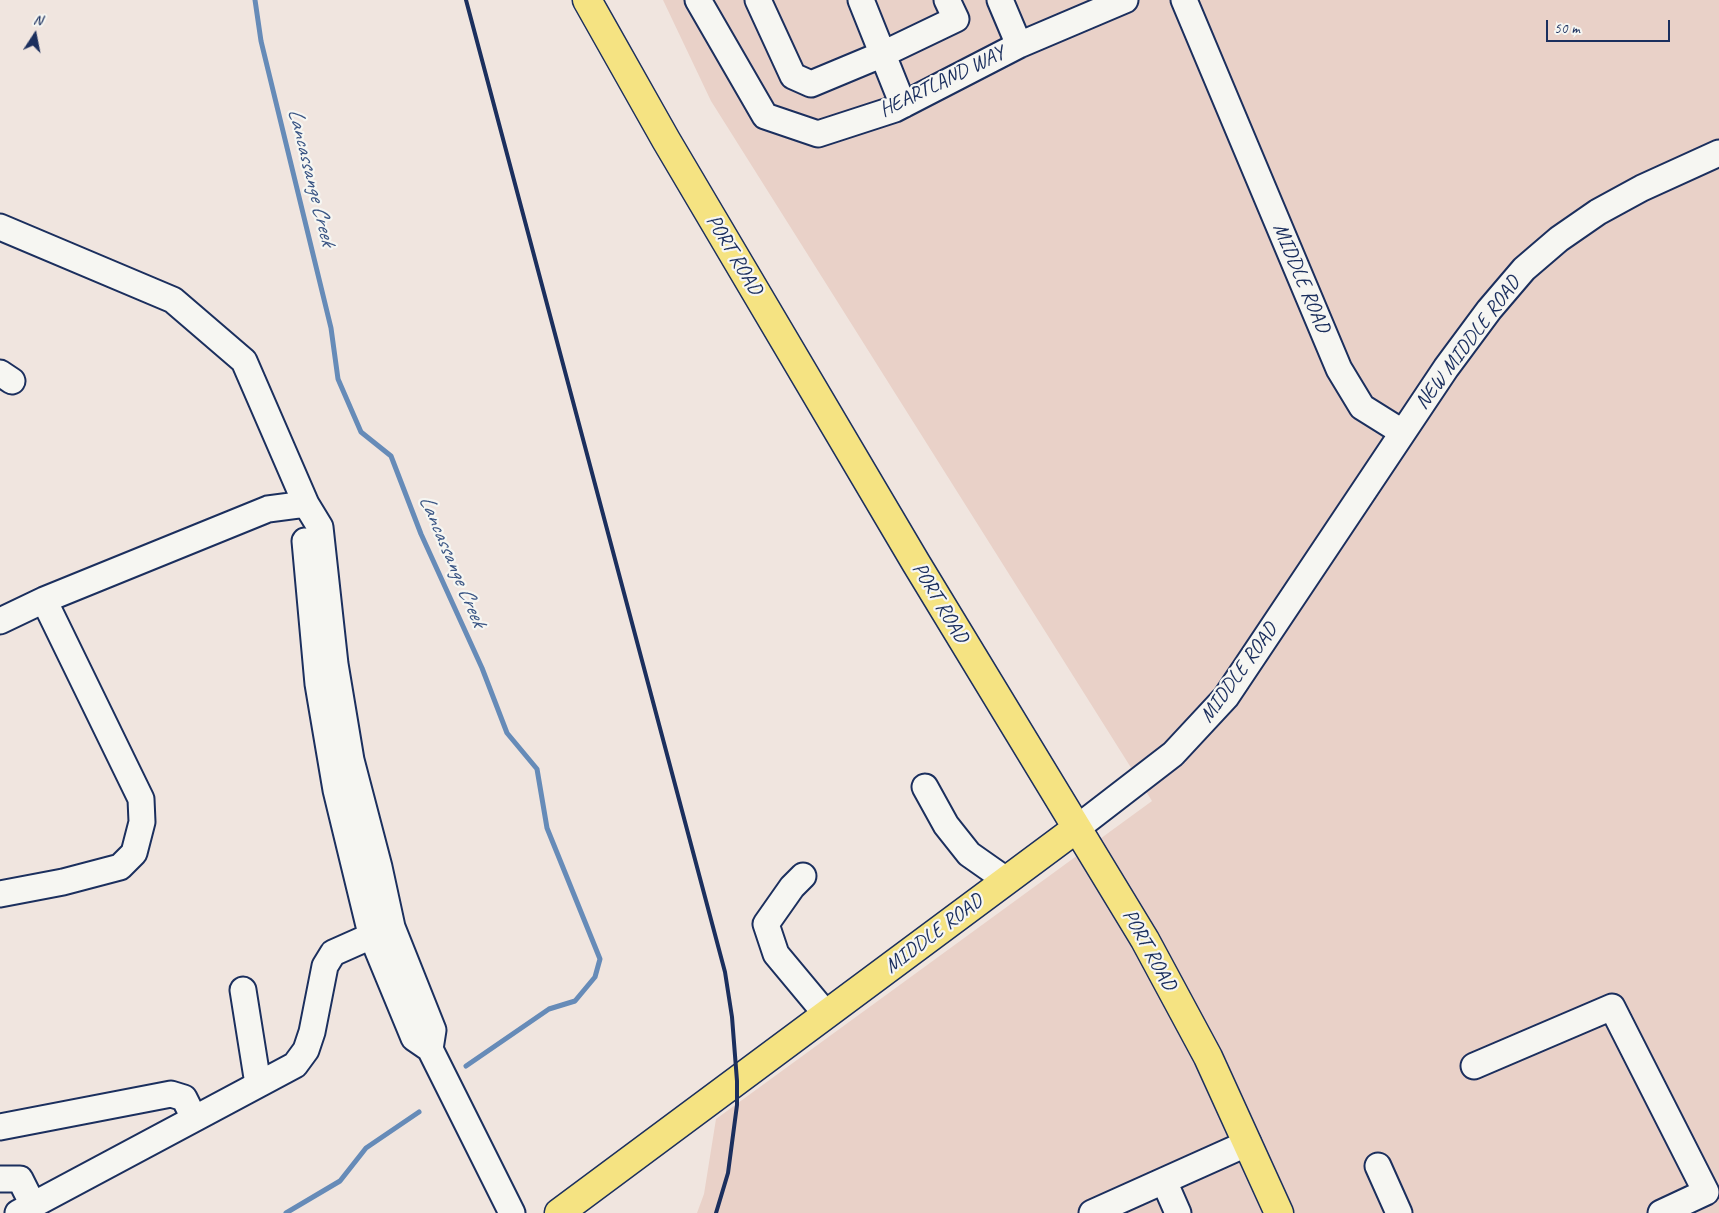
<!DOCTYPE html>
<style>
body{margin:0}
#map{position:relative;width:1719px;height:1213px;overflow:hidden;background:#f0e5df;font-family:Caveat,sans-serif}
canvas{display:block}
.north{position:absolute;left:10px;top:10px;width:50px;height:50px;-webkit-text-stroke:4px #f6f6f2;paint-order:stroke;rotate:11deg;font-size:14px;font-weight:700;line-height:20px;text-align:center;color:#1b2f5e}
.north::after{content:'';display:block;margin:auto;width:18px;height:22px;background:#1b2f5e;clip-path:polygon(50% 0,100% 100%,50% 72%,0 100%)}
.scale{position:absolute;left:1546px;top:20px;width:124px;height:22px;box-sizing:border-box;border:2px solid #1b2f5e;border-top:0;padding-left:6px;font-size:15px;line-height:18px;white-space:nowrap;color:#1b2f5e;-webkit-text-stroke:4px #f6f6f2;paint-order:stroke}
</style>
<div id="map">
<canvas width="1719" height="1213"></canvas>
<div class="north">N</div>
<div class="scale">50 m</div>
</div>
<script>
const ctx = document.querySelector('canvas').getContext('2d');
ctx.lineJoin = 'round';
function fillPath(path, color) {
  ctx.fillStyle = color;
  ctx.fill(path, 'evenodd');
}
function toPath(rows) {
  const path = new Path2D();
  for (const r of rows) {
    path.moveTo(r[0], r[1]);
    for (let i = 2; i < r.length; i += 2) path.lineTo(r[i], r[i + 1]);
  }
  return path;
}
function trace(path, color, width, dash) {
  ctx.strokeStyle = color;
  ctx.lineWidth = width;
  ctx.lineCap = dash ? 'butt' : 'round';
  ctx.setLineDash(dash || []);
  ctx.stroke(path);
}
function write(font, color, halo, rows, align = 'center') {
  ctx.font = font + ' Caveat,sans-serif';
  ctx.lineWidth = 4.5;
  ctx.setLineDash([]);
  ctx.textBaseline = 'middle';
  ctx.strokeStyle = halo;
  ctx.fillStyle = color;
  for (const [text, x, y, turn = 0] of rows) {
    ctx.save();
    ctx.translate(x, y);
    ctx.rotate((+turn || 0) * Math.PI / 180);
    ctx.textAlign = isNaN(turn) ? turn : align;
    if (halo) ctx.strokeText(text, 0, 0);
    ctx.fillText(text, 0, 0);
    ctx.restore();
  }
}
fillPath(toPath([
 [663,0,1719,0,1719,1213,697,1213,704,1194,716,1119,1152,801,711,101]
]), '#e9d1c8');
trace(toPath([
 [255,0,261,41,331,328,338,379,361,432,391,456,421,534,482,668,507,733,537,769,547,828,600,959,595,977,575,1001,549,1009,466,1066],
 [286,1213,340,1181,366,1148,419,1112]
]), '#668bb8', 5);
const minor = toPath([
 [698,0,765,116,818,134,895,109,1019,45,1125,0],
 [758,0,793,76,811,84,883,54,956,19,947,0],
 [861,0,903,105],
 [1000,0,1019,45],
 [1184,0,1339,369,1362,407,1402,432],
 [0,227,173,300,244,361,306,504,320,527,335,664,351,760,379,867,392,927,433,1030,430,1049],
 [0,373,12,381],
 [305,541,318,684,336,790,371,934,414,1038,430,1049,512,1213],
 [0,621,44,600,268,509,306,504],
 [925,787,946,825,969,854,1006,880],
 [1077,828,1173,754,1226,697,1446,368,1489,310,1524,269,1559,239,1598,212,1642,188,1719,153],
 [803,876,792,887,766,924,776,954,826,1014],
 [0,894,63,882,120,867,134,853,142,822,141,799,44,600],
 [243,990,258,1084],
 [1474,1066,1612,1007,1706,1192,1661,1213],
 [0,1127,171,1094,184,1098,194,1118],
 [1378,1166,1399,1213],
 [0,1179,20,1179,33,1205],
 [1164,1181,1178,1213],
 [18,1213,295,1065,306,1050,312,1032,325,966,333,953,387,929],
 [1092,1213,1248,1143]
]);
const major = toPath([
 [587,0,666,140,916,563,1145,940,1208,1057,1279,1213],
 [559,1213,1077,828]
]);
trace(minor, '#1b2f5e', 29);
trace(major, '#1b2f5e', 31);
trace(minor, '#f6f6f2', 25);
trace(major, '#f5e382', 28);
trace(toPath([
 [466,0,725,972,732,1017,737,1081,737,1105,728,1173,716,1213]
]), '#1b2f5e', 4);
write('21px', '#1b2f5e', '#f6f6f2', [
 ["HEARTLAND WAY",942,82,-26],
 ["PORT ROAD",734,255,59],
 ["MIDDLE ROAD",1301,278,67],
 ["NEW MIDDLE ROAD",1468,343,-53],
 ["PORT ROAD",940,603,59],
 ["MIDDLE ROAD",1239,673,-54],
 ["MIDDLE ROAD",934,934,-37],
 ["PORT ROAD",1149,950,61]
]);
write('italic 22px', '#3a5584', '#f6f6f2', [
 ["Lancassange Creek",311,177,76],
 ["Lancassange Creek",452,561,67]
]);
</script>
